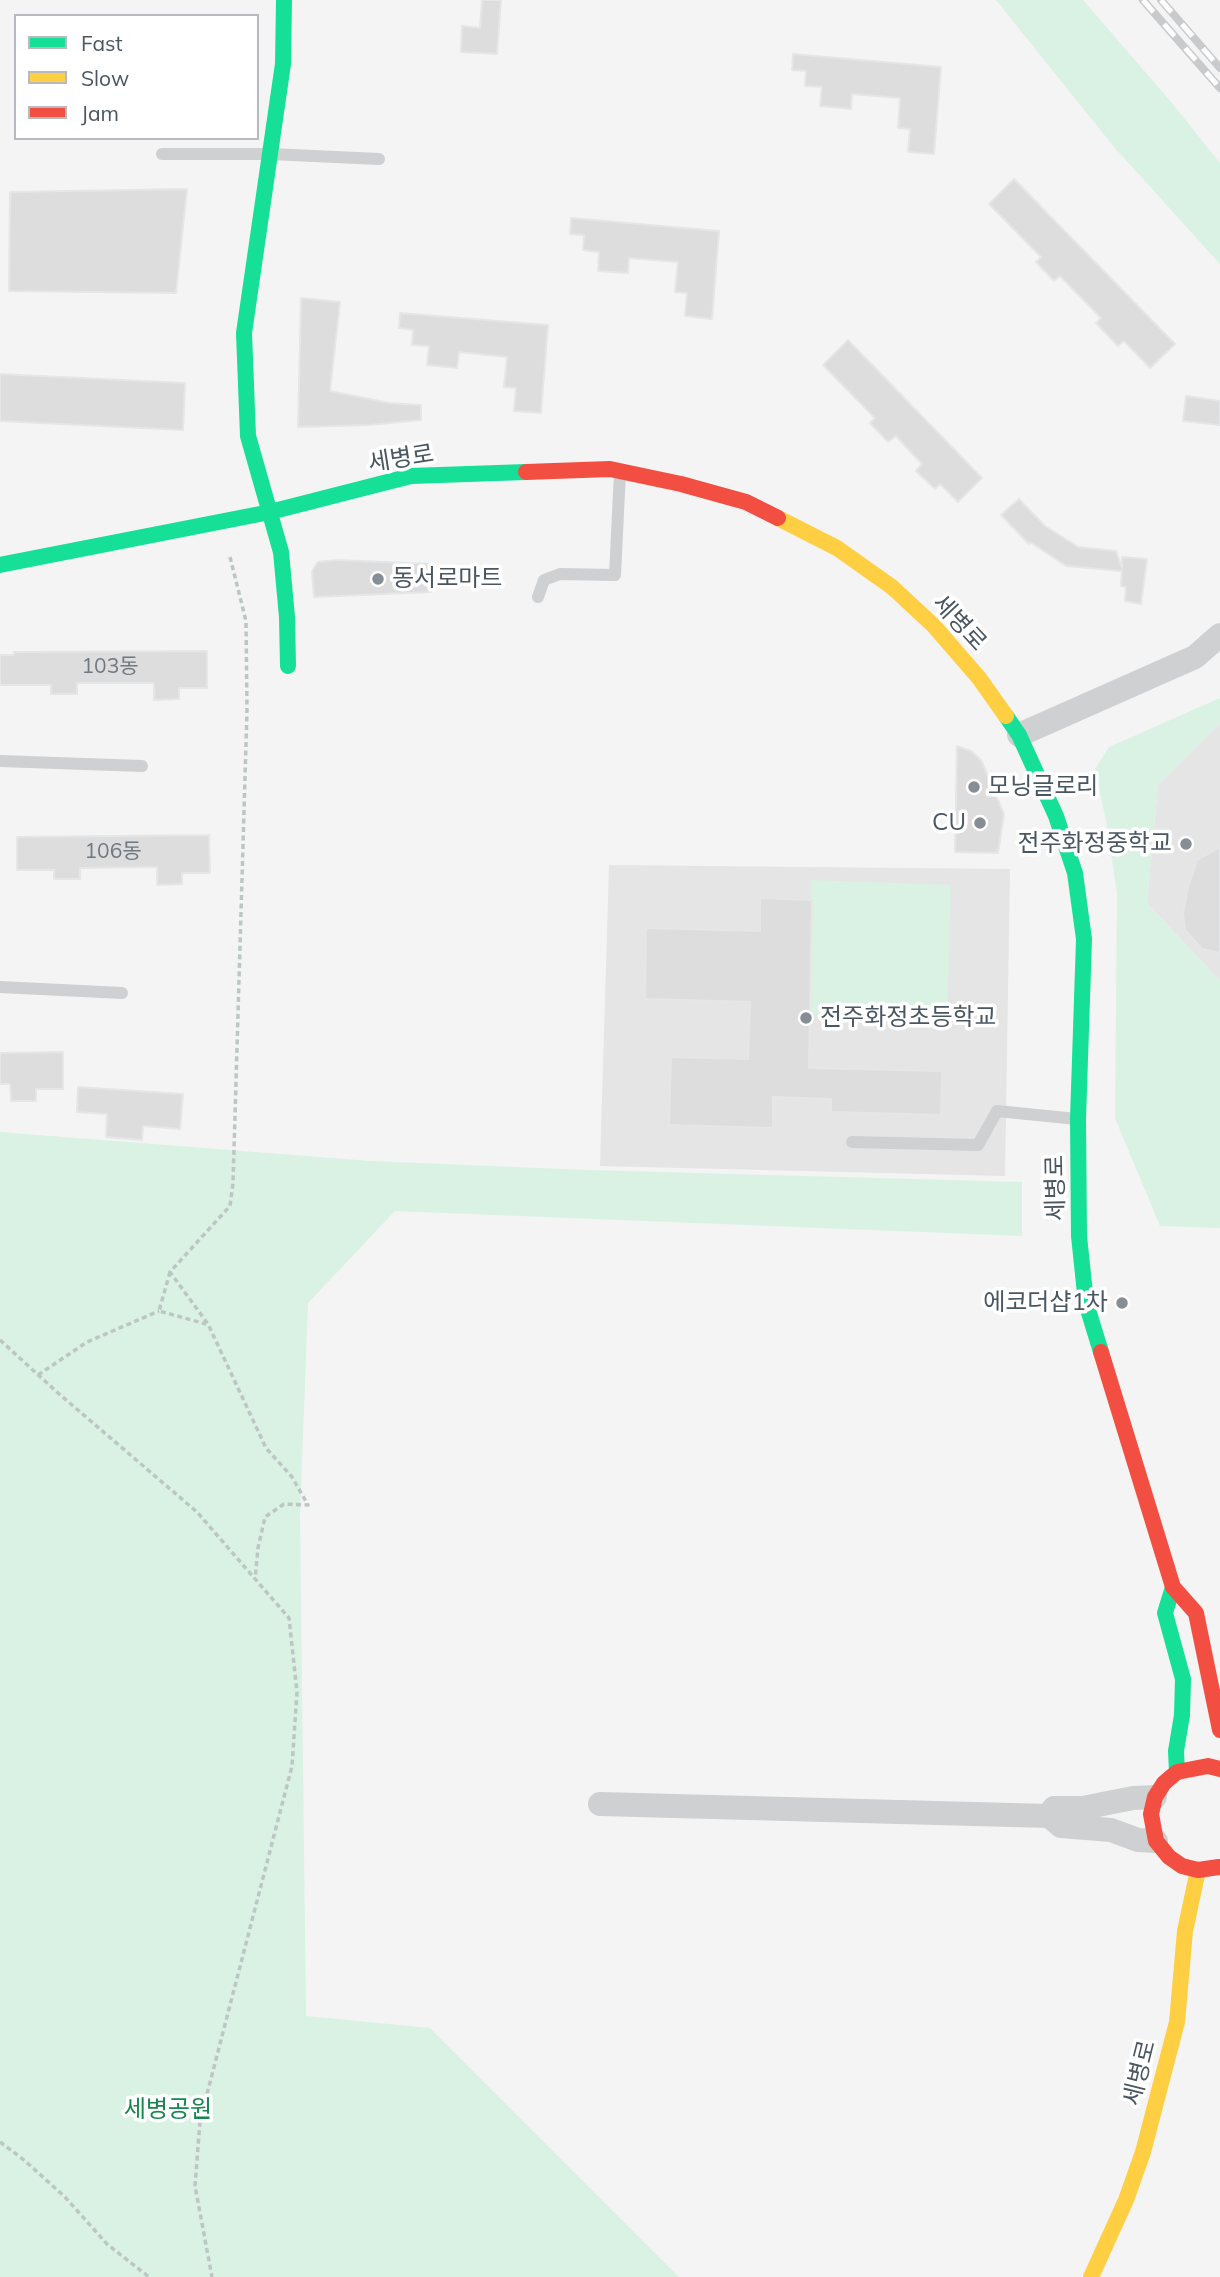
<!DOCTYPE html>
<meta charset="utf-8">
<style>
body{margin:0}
#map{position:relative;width:1220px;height:2277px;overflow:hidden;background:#f4f4f4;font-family:Mulish,sans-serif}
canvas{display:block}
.legend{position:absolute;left:14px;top:14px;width:245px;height:126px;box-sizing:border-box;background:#fff;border:2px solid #b7bbc0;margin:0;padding:9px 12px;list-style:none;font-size:21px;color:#4a5661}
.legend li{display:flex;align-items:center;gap:14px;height:35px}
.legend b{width:35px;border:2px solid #b7bbc0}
</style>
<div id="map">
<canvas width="1220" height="2277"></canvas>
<ul class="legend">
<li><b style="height:9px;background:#16e098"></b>Fast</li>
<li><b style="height:9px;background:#ffcf43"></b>Slow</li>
<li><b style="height:9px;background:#f24e42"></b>Jam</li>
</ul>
</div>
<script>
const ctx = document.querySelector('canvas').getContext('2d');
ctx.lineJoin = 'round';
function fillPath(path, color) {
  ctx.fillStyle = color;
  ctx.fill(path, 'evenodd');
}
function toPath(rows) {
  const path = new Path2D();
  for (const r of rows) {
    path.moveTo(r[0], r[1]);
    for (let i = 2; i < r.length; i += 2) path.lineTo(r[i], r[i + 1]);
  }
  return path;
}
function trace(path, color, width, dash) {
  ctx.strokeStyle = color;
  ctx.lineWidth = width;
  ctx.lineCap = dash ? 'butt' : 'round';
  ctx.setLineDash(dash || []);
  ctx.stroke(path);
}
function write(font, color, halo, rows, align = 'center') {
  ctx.font = font + ' Mulish,"Noto Sans KR",sans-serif';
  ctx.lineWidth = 7;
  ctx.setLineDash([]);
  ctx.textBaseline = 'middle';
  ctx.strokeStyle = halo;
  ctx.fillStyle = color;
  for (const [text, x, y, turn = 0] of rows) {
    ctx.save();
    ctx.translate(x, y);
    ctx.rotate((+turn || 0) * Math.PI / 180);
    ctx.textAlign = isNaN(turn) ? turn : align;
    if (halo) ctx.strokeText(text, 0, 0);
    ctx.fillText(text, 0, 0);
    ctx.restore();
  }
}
fillPath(toPath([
 [1220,723,1220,981,1147,903,1158,785],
 [609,865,1010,869,1005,1176,600,1166]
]), '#e6e5e6');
fillPath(toPath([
 [996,0,1083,0,1172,103,1220,163,1220,264,1114,147],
 [1220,698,1220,723,1158,785,1147,903,1220,981,1220,1228,1160,1226,1115,1118,1117,893,1107,826,1095,769,1109,747],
 [811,880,951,885,947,1019,807,1014],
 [0,1132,370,1161,588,1170,1022,1182,1022,1236,395,1211,308,1303,300,1516,306,2016,430,2028,679,2277,0,2277]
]), '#d9f2e3');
const building = toPath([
 [482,0,501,0,497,54,461,52,462,26,480,28,482,0],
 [793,54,941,67,934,154,908,152,910,129,898,128,900,98,852,94,851,109,820,106,822,87,805,86,806,71,792,70,793,54],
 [1014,179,1175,344,1150,368,1124,341,1118,346,1096,323,1101,318,1060,276,1054,281,1036,262,1041,257,989,204,1014,179],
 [187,189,176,293,9,291,10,192,187,189],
 [571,218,719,231,712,319,685,316,687,293,675,292,678,262,629,258,628,273,598,271,599,252,583,250,584,235,570,234,571,218],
 [301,298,340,302,330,391,389,403,421,405,421,420,369,425,298,427,301,298],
 [400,313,548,325,541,413,514,411,516,388,504,387,507,357,459,352,457,368,427,365,429,346,412,345,413,330,399,328,400,313],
 [848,340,982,478,958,502,940,484,935,489,916,471,922,464,896,436,888,442,870,423,875,418,823,365,848,340],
 [0,374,185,383,183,430,0,421,0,374],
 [1186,396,1220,401,1220,425,1183,421,1186,396],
 [1019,499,1045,526,1078,547,1116,551,1122,568,1122,557,1147,559,1141,604,1125,601,1126,587,1121,586,1122,571,1066,566,1030,542,1029,544,1001,515,1019,499],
 [337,560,434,564,431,592,314,597,312,571,318,562,337,560],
 [207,651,207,688,179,688,179,699,154,700,154,683,77,683,77,694,51,694,51,685,0,685,0,655,14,655,14,652,207,651],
 [957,746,971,751,981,760,1004,814,998,853,955,852,957,746],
 [209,835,210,873,182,873,182,884,157,885,157,867,80,868,80,879,54,879,54,870,17,870,17,837,209,835],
 [1220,847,1220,953,1202,949,1185,930,1183,914,1188,887,1197,860,1220,847],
 [760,898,812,900,809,1068,942,1071,941,1115,831,1112,831,1099,773,1097,773,1128,669,1125,671,1057,748,1059,750,1002,645,999,646,928,760,931,760,898],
 [63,1052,63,1089,36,1089,36,1101,11,1101,10,1084,0,1084,0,1053,63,1052],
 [78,1087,183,1094,180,1129,143,1126,142,1140,106,1137,107,1114,77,1112,78,1087]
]);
fillPath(building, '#ddddde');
trace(building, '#e5e6e7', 2);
trace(toPath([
 [230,557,246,621,247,710,233,1183,230,1206,170,1272,208,1324,266,1448,292,1477,308,1505,284,1504,265,1517,258,1548,255,1579],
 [170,1272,159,1311,206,1324],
 [0,1340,58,1393,197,1512,289,1618,297,1692,292,1766,200,2121,195,2186,212,2277],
 [38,1375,87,1342,159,1311],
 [0,2142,24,2160,65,2197,107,2244,149,2277]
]), '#bcc7c4', 3.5, [5, 3.5]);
trace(toPath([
 [162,154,270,154,379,159],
 [538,597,544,580,560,574,615,575,620,472],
 [0,761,142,766],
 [0,987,122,993],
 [852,1142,978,1145,997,1111,1077,1119]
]), '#ced0d2', 12);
trace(toPath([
 [1019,735,1195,657,1220,635],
 [600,1804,1049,1816,1061,1826,1111,1830,1138,1840,1156,1841],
 [1049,1816,1054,1808,1083,1808,1133,1798,1155,1797]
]), '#ced0d2', 24);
trace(toPath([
 [284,0,283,64,244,333,248,436,281,552,287,617,288,666],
 [0,565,270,512,411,476,526,472],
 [1006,716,1019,735,1056,816,1075,873,1084,939,1078,1119,1079,1236,1086,1303,1101,1352],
 [1173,1587,1165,1613,1183,1679,1182,1715,1176,1751,1177,1772]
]), '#16e098', 16);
trace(toPath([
 [778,518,837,548,892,587,934,626,979,678,1006,716],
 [1091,2277,1126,2200,1143,2152,1177,2022,1185,1931,1198,1870]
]), '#ffcf43', 16);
trace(toPath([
 [526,472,610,469,681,484,746,502,778,518],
 [1101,1352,1173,1587,1196,1613,1220,1730],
 [1219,1867,1198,1870,1182,1866,1169,1857,1156,1841,1151,1814,1155,1797,1164,1783,1177,1772,1208,1766,1220,1769]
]), '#f24e42', 16);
const rail = toPath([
 [1143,0,1220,88],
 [1161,0,1220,68]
]);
trace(rail, '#c9cacc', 8);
trace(rail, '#fff', 5, [16]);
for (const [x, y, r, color] of [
 [378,579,7,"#868d94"],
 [974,787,7,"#868d94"],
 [980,823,7,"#868d94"],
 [1186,844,7,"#868d94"],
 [806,1018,7,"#868d94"],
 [1122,1303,7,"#868d94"]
]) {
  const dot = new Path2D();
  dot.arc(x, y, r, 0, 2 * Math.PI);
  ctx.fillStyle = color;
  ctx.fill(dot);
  trace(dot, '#fff', 2.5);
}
write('21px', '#707881', null, [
 ["103동",110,667],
 ["106동",113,852]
]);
write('24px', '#4a5661', '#fff', [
 ["세병로",401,459,-9],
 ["세병로",959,623,47],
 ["세병로",1056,1188,-91],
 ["세병로",1140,2073,-76]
]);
write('24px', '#4a5661', '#fff', [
 ["동서로마트",392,579],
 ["모닝글로리",988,787],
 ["CU",966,823,"right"],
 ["전주화정중학교",1172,844,"right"],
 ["전주화정초등학교",820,1018],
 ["에코더샵1차",1108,1303,"right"]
], 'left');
write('24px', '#17864f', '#fff', [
 ["세병공원",168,2110]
]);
</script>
